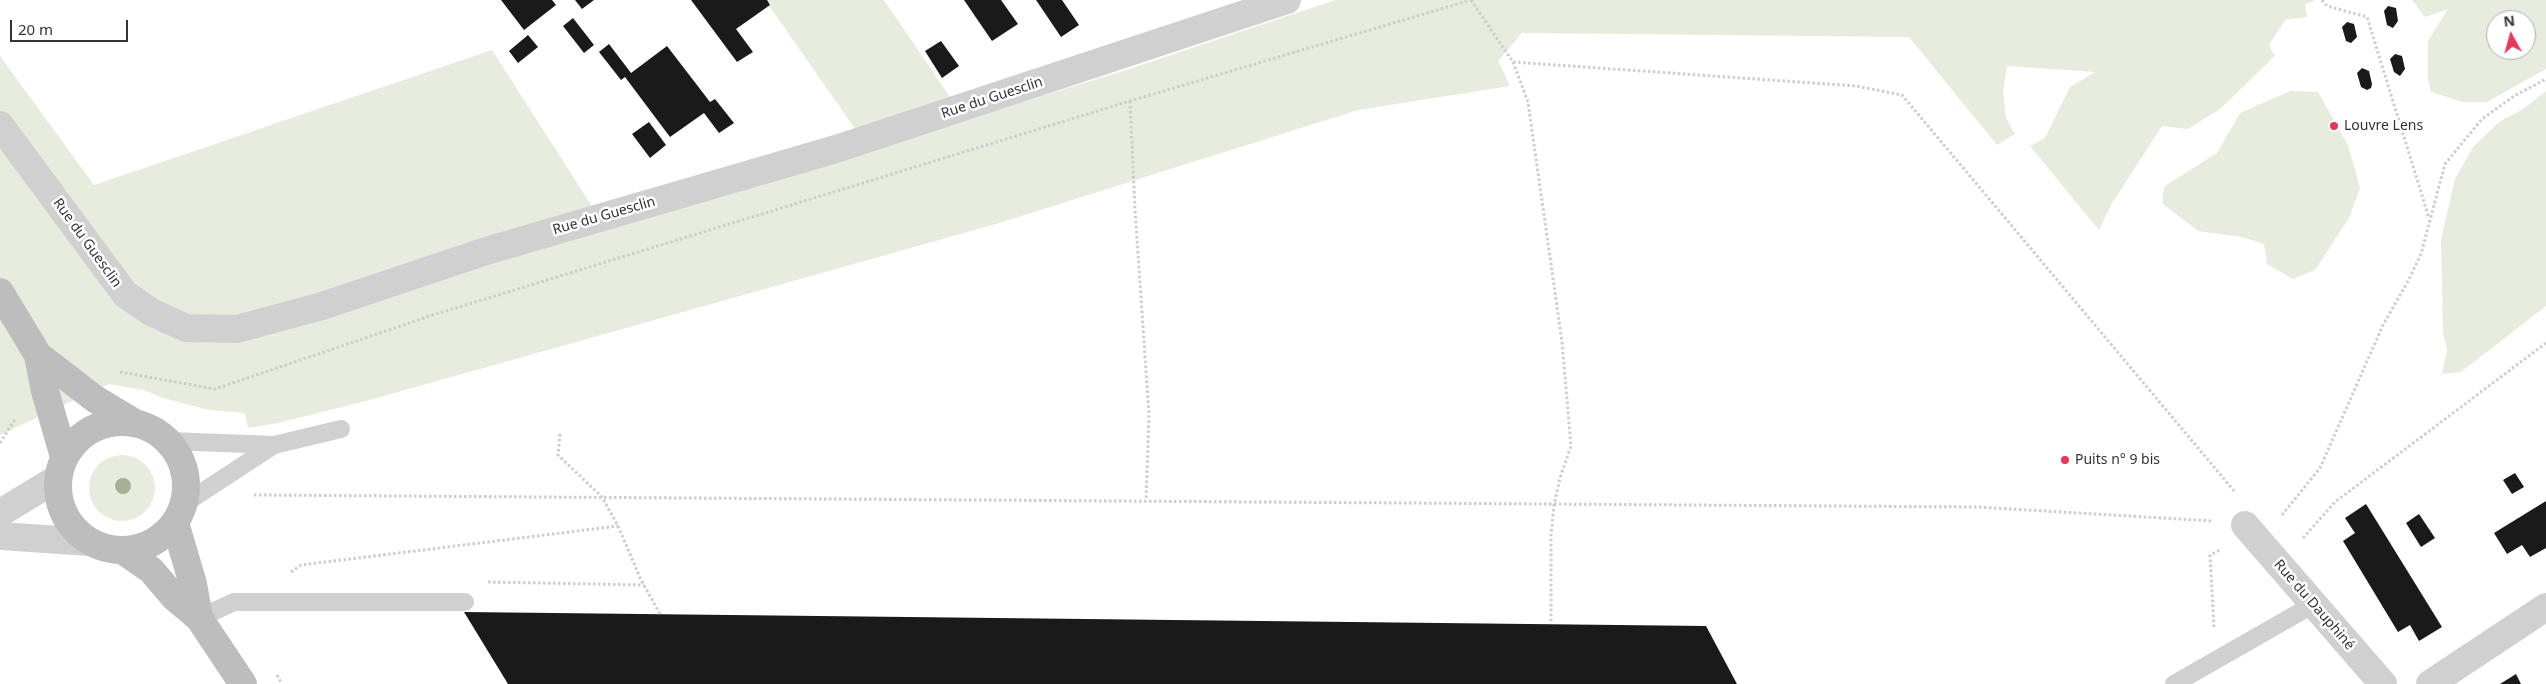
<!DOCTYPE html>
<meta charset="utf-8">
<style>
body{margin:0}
#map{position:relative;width:2546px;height:684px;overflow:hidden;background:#fff;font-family:"Noto Sans",sans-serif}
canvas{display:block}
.north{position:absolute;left:2486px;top:10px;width:50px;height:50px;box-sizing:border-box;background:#fff;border:1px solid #adadad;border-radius:50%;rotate:353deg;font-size:14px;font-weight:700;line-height:20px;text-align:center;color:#333}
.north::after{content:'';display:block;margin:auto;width:18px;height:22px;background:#ea3459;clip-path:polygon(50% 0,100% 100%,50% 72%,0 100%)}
.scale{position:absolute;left:10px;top:20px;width:118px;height:22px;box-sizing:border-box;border:2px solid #333;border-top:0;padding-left:6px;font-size:15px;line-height:18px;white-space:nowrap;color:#333;-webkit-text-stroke:4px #fff;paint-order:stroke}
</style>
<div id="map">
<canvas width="2546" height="684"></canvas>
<div class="north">N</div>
<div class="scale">20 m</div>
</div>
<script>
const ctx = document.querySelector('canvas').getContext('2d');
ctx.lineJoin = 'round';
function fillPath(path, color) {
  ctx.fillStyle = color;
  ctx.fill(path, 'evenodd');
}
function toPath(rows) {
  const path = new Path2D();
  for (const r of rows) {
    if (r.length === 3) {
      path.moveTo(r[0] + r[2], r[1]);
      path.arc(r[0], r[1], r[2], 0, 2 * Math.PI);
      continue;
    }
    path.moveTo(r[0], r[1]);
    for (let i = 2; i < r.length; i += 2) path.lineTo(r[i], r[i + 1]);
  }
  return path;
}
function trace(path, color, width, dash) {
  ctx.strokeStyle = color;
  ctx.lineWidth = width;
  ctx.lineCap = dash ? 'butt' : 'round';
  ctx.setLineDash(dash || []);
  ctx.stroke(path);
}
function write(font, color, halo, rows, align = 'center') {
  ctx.font = font + ' "Noto Sans",sans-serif';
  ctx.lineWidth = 5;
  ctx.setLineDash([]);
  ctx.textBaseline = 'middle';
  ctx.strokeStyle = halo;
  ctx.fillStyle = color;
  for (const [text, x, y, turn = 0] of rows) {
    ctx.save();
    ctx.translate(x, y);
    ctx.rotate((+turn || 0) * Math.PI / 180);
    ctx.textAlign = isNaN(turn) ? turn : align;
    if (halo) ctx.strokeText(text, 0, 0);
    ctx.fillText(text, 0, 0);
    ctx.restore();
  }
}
fillPath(toPath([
 [765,0,884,0,954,103,858,133],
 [1335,0,2316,0,2305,4,2307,17,2285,20,2269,45,2275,56,2220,109,2188,129,2162,126,2111,205,2099,230,2030,146,2045,138,2070,87,2095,72,2007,66,2003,92,2006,118,2015,134,1997,145,1909,37,1522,33,1498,61,1510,86,1358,110,996,224,366,401,278,423,248,428,245,413,209,410,163,398,144,390,109,384,0,435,0,56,94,185,492,50,597,214,842,158,1126,70],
 [2412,0,2546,0,2546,69,2487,102,2463,102,2431,92,2428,80,2428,41,2448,9,2425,17],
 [2496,20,2526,20,2526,50,2496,50],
 [2290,91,2318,92,2348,145,2360,188,2349,218,2315,270,2293,279,2267,264,2264,244,2242,237,2198,231,2163,204,2163,193,2165,186,2217,153,2240,113],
 [2546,91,2546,306,2461,372,2442,374,2447,350,2443,332,2441,239,2455,179,2473,147,2499,122,2523,109],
 [122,488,33]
]), '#e7ecde');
fillPath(toPath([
 [501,0,552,0,556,5,524,30],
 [575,0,594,0,582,9],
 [691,0,767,0,770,5,736,29,753,52,737,62],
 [964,0,1001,0,1018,24,992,41],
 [1036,0,1062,0,1079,25,1061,37],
 [2388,6,2396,8,2398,21,2393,28,2387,25,2384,11],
 [573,18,594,45,584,53,563,26],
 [2347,22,2354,24,2357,37,2351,43,2346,41,2342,27],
 [528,35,538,47,518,63,509,51],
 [941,41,959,66,942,78,925,51],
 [609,44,631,73,667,46,710,102,715,99,734,123,719,133,704,113,670,137,625,77,621,80,599,52],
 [2395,54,2402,56,2405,69,2400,76,2394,72,2390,59],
 [2362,68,2369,71,2372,84,2371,88,2367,90,2361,87,2357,73],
 [649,122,666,145,650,158,632,134],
 [2515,473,2524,487,2512,494,2503,480],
 [2546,501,2546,548,2530,557,2522,545,2507,554,2494,533],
 [2366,504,2442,627,2419,641,2410,625,2398,632,2343,541,2355,533,2345,518],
 [2419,514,2435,538,2421,547,2406,523],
 [464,612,1706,626,1737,684,508,684],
 [2516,674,2521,684,2500,684]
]), '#1a1a1a');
trace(toPath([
 [1471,0,1513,62,1856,86,1902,95,2235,492],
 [2322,0,2327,6,2367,17,2429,218],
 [1513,62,1528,102,1562,342,1571,446,1560,478,1554,505,1551,535,1551,624],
 [1130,101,1135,210,1149,414,1146,501],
 [120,372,215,389,433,315,1130,101,1471,0],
 [560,434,558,455,602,497,618,526,641,580,660,614],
 [0,443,16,418],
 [254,495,1977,507,2213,521],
 [2282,515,2320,468,2383,325,2407,283,2421,254,2445,164,2482,119,2514,96,2546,79],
 [2303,538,2335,502,2546,343],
 [291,572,301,565,618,526],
 [488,582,644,585],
 [2214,627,2210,555,2220,550],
 [277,675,282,684]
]), '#cdcdcd', 3, [2.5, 2.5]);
trace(toPath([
 [169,441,274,445,341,429],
 [184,504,274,445],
 [199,618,234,602,465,602],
 [2174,684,2314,604]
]), '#d0d0d0', 18);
trace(toPath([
 [0,125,125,294,151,312,186,328,237,329,322,306,486,251,836,149,1287,0],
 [0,513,58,478],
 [2245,525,2383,684],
 [0,536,90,542],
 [2430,684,2546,607]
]), '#d0d0d0', 28);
trace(toPath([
 [0,292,38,355,45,391,64,457],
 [38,355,95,399,135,423],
 [122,486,64],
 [175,523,193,584,199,618],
 [122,550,151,570,174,597,199,618,243,684]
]), '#bdbdbd', 28);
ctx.fillStyle = '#a5b195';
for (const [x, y] of [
 [123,486]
]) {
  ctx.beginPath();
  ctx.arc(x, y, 8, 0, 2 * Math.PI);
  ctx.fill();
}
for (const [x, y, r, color] of [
 [2334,126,5,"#ea3459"],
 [2065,460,5,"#ea3459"]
]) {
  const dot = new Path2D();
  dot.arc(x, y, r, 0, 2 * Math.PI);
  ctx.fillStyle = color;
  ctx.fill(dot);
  trace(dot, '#fff', 2);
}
write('14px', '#333', '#fff', [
 ["Rue du Guesclin",992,98,-18],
 ["Rue du Guesclin",604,216,-16],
 ["Rue du Guesclin",87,243,54],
 ["Rue du Dauphiné",2314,605,49]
]);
write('14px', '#333', '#fff', [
 ["Louvre Lens",2344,126],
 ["Puits n° 9 bis",2075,460]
], 'left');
</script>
